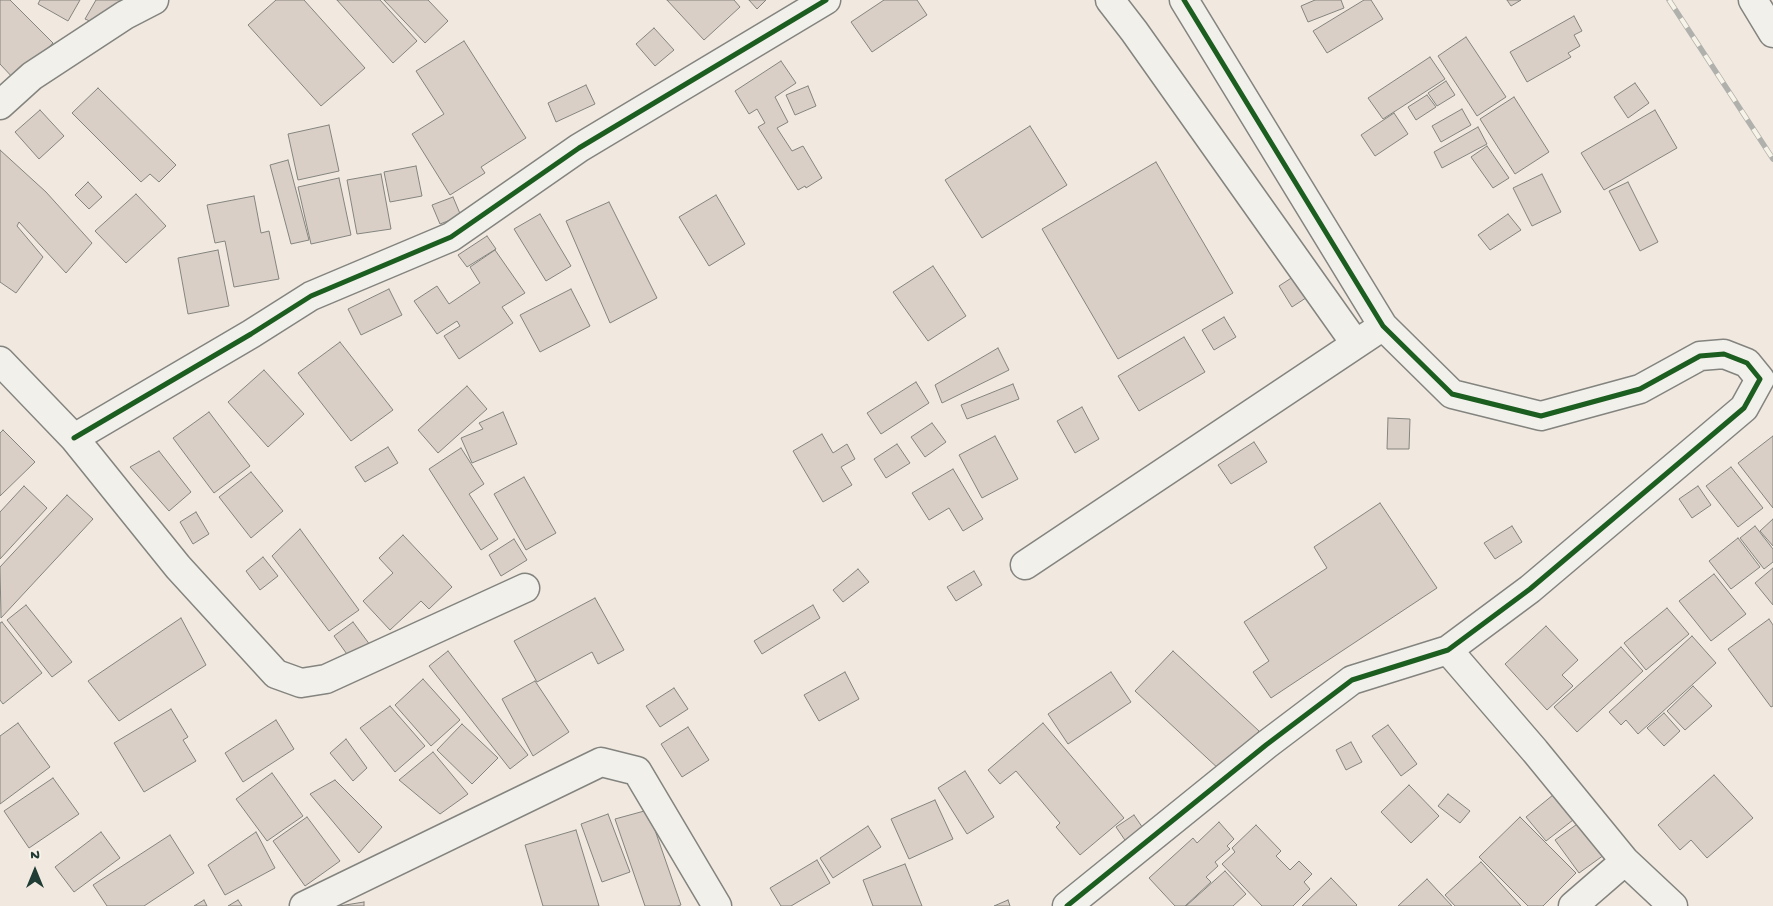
<!DOCTYPE html>
<style>
body{margin:0}
#map{position:relative;width:1773px;height:906px;overflow:hidden;background:#f1e8df;font-family:"Gochi Hand",sans-serif}
canvas{display:block}
.north{position:absolute;left:10px;top:846px;width:50px;height:50px;-webkit-text-stroke:4px #f7f3e8;paint-order:stroke;rotate:0deg;font-size:14px;font-weight:700;line-height:20px;text-align:center;color:#1f3d34}
.north::after{content:'';display:block;margin:auto;width:18px;height:22px;background:#1f3d34;clip-path:polygon(50% 0,100% 100%,50% 72%,0 100%)}
</style>
<div id="map">
<canvas width="1773" height="906"></canvas>
<div class="north">N</div>
</div>
<script>
const ctx = document.querySelector('canvas').getContext('2d');
ctx.lineJoin = 'round';
function fillPath(path, color) {
  ctx.fillStyle = color;
  ctx.fill(path, 'evenodd');
}
function toPath(rows) {
  const path = new Path2D();
  for (const r of rows) {
    path.moveTo(r[0], r[1]);
    for (let i = 2; i < r.length; i += 2) path.lineTo(r[i], r[i + 1]);
  }
  return path;
}
function trace(path, color, width, dash) {
  ctx.strokeStyle = color;
  ctx.lineWidth = width;
  ctx.lineCap = dash ? 'butt' : 'round';
  ctx.setLineDash(dash || []);
  ctx.stroke(path);
}
const building = toPath([
 [0,0,10,0,53,43,15,80,0,64,0,0],
 [40,0,80,0,68,21,38,4,40,0],
 [96,0,138,0,104,27,85,19,96,0],
 [276,0,304,0,365,68,321,106,248,25,276,0],
 [337,0,380,0,417,41,393,63,337,0],
 [384,0,428,0,448,21,425,43,384,0],
 [667,0,734,0,740,7,704,40,667,0],
 [749,0,766,0,757,9,749,0],
 [884,0,917,0,927,15,872,52,851,22,884,0],
 [1315,0,1341,0,1344,8,1308,22,1301,6,1315,0],
 [1364,0,1371,0,1383,19,1327,53,1313,31,1364,0],
 [1507,0,1521,0,1511,6,1507,0],
 [1574,16,1582,31,1574,35,1580,46,1568,53,1571,57,1527,82,1510,52,1574,16],
 [654,28,674,50,655,66,636,44,654,28],
 [1466,37,1506,97,1477,116,1438,56,1466,37],
 [464,41,526,138,481,167,485,173,450,195,412,134,444,114,416,71,464,41],
 [1430,57,1445,79,1383,119,1368,98,1430,57],
 [781,61,796,83,775,97,788,122,777,128,792,151,803,146,822,178,806,188,805,186,798,190,758,127,765,123,757,109,749,114,735,91,781,61],
 [1446,81,1455,95,1437,106,1428,93,1446,81],
 [1635,83,1649,103,1628,118,1614,97,1635,83],
 [586,85,595,104,556,122,548,103,586,85],
 [808,86,816,106,795,115,786,95,808,86],
 [98,88,176,165,159,182,150,174,141,182,72,113,98,88],
 [1427,95,1436,107,1416,120,1408,107,1427,95],
 [1514,97,1549,152,1515,174,1480,119,1514,97],
 [1462,109,1471,125,1441,142,1432,126,1462,109],
 [40,110,64,136,39,159,15,132,40,110],
 [1655,110,1677,148,1604,190,1581,153,1655,110],
 [1394,113,1408,134,1375,156,1361,135,1394,113],
 [329,125,339,171,298,180,288,134,329,125],
 [1030,126,1067,185,982,238,945,180,1030,126],
 [1478,127,1487,144,1442,168,1434,152,1478,127],
 [1487,146,1509,178,1493,188,1471,157,1487,146],
 [0,150,46,192,92,243,66,273,19,222,17,226,43,257,16,293,0,282,0,150],
 [288,160,309,240,291,244,270,165,288,160],
 [1156,162,1233,293,1118,359,1042,229,1156,162],
 [416,166,422,196,390,202,384,172,416,166],
 [381,174,391,229,357,234,347,180,381,174],
 [1542,174,1561,212,1532,226,1513,188,1542,174],
 [339,178,351,235,311,244,298,187,339,178],
 [88,182,102,197,89,209,75,195,88,182],
 [1628,182,1658,242,1640,251,1609,191,1628,182],
 [136,194,166,226,126,263,95,231,136,194],
 [716,195,745,244,709,266,679,217,716,195],
 [254,196,261,233,269,231,279,279,234,287,225,241,215,243,207,205,254,196],
 [453,197,461,216,440,224,432,205,453,197],
 [609,202,657,298,610,323,566,221,609,202],
 [540,214,571,266,546,281,514,229,540,214],
 [1508,214,1521,230,1490,250,1478,235,1508,214],
 [487,236,496,249,467,267,458,255,487,236],
 [218,250,229,306,188,314,178,258,218,250],
 [495,250,525,293,502,307,513,323,459,359,444,336,460,326,457,321,437,334,414,301,437,286,449,304,480,283,470,267,495,250],
 [933,266,966,316,928,341,893,292,933,266],
 [1299,273,1312,294,1292,307,1279,286,1299,273],
 [389,289,402,315,361,335,348,309,389,289],
 [571,289,590,326,540,352,520,315,571,289],
 [1224,317,1236,337,1214,350,1202,330,1224,317],
 [1184,337,1205,372,1139,411,1118,376,1184,337],
 [340,342,393,410,351,441,298,373,340,342],
 [998,348,1009,370,942,403,935,385,998,348],
 [264,370,304,414,268,447,228,402,264,370],
 [916,382,929,403,881,434,867,413,916,382],
 [1013,384,1019,399,967,419,961,405,1013,384],
 [467,386,487,409,438,453,418,430,467,386],
 [1082,407,1099,439,1075,453,1057,421,1082,407],
 [209,412,250,466,214,493,173,438,209,412],
 [503,412,517,444,472,463,461,438,483,429,479,423,503,412],
 [1388,418,1410,419,1409,449,1387,449,1388,418],
 [932,423,946,442,925,457,911,437,932,423],
 [3,430,35,462,0,496,0,433,3,430],
 [822,434,833,453,847,444,855,459,841,467,852,485,823,502,793,451,822,434],
 [995,436,1018,479,982,498,959,455,995,436],
 [1773,436,1773,508,1738,463,1773,436],
 [1254,442,1267,462,1231,484,1218,465,1254,442],
 [897,444,910,463,886,478,874,459,897,444],
 [388,447,398,463,365,482,355,467,388,447],
 [461,448,484,484,469,494,498,539,481,550,429,469,461,448],
 [159,451,191,492,169,511,130,467,159,451],
 [1731,467,1763,508,1738,527,1706,486,1731,467],
 [953,469,983,519,963,531,949,508,929,520,912,493,953,469],
 [251,472,283,511,251,538,219,497,251,472],
 [524,477,556,533,526,550,494,494,524,477],
 [24,486,47,508,0,559,0,512,24,486],
 [1698,486,1711,505,1692,518,1679,499,1698,486],
 [67,495,93,519,1,618,0,567,67,495],
 [1380,503,1437,588,1271,698,1253,672,1269,661,1244,622,1327,568,1314,547,1380,503],
 [196,512,209,534,193,544,180,522,196,512],
 [1773,519,1773,546,1760,531,1773,519],
 [1512,526,1522,542,1495,559,1484,543,1512,526],
 [1755,526,1773,549,1773,562,1764,569,1740,538,1755,526],
 [300,529,359,610,329,631,272,556,300,529],
 [403,535,452,587,429,609,421,601,390,630,363,601,393,573,379,558,403,535],
 [1738,538,1760,567,1731,589,1709,561,1738,538],
 [514,539,527,560,501,576,489,555,514,539],
 [263,557,278,576,260,590,246,571,263,557],
 [1773,568,1773,605,1755,583,1773,568],
 [858,569,869,582,843,602,833,590,858,569],
 [974,571,982,585,956,601,947,587,974,571],
 [1714,574,1746,614,1711,641,1679,601,1714,574],
 [595,598,624,650,598,664,592,652,537,682,514,641,595,598],
 [26,605,72,662,52,677,7,620,26,605],
 [813,605,820,618,762,654,754,641,813,605],
 [1667,608,1689,634,1646,670,1624,643,1667,608],
 [181,618,206,665,119,721,88,681,181,618],
 [1769,619,1773,625,1773,706,1771,707,1728,649,1769,619],
 [2,622,42,673,3,704,0,700,0,623,2,622],
 [353,622,373,649,354,664,334,636,353,622],
 [1546,626,1578,660,1562,675,1573,686,1547,710,1505,664,1546,626],
 [1692,636,1716,663,1638,734,1626,720,1621,725,1609,712,1692,636],
 [1621,647,1643,671,1577,732,1554,707,1621,647],
 [448,651,528,755,510,769,429,666,448,651],
 [1173,651,1259,731,1221,771,1135,691,1173,651],
 [845,672,859,699,819,721,804,695,845,672],
 [1111,672,1131,702,1068,744,1048,714,1111,672],
 [423,679,460,720,431,746,395,705,423,679],
 [535,681,569,732,533,756,502,699,535,681],
 [1693,686,1712,706,1685,730,1667,711,1693,686],
 [674,688,688,709,660,727,646,706,674,688],
 [390,706,425,746,395,772,360,728,390,706],
 [171,709,188,737,183,740,196,761,144,792,114,743,171,709],
 [1664,713,1680,731,1664,746,1647,728,1664,713],
 [276,720,294,749,243,782,225,753,276,720],
 [18,723,50,767,0,804,0,736,18,723],
 [1043,723,1124,818,1080,855,1056,827,1060,823,1016,771,1000,784,988,770,1043,723],
 [462,724,498,758,472,784,437,750,462,724],
 [1388,725,1417,764,1401,776,1372,736,1388,725],
 [688,727,709,760,682,777,661,744,688,727],
 [346,739,367,768,353,781,330,753,346,739],
 [1351,742,1362,762,1346,770,1336,750,1351,742],
 [433,752,468,794,440,814,399,780,433,752],
 [965,771,994,817,967,834,938,788,965,771],
 [272,773,303,816,267,841,236,799,272,773],
 [1714,775,1753,818,1707,858,1691,840,1680,850,1658,825,1714,775],
 [53,778,79,814,29,848,4,811,53,778],
 [335,780,382,827,359,853,310,794,335,780],
 [1409,785,1439,816,1411,843,1381,812,1409,785],
 [1448,794,1470,811,1460,823,1438,806,1448,794],
 [1553,795,1573,820,1546,841,1526,817,1553,795],
 [935,800,953,839,909,859,891,819,935,800],
 [648,810,681,905,677,906,645,906,615,819,648,810],
 [608,814,630,872,602,882,581,824,608,814],
 [1134,815,1147,834,1129,846,1116,827,1134,815],
 [307,817,340,861,305,886,273,841,307,817],
 [1520,817,1576,873,1543,906,1528,906,1479,857,1520,817],
 [1219,822,1234,839,1227,846,1230,849,1215,862,1218,866,1206,877,1211,882,1185,906,1175,906,1149,878,1193,838,1197,843,1219,822],
 [1580,822,1604,855,1579,873,1555,840,1580,822],
 [1256,825,1281,851,1276,856,1290,870,1299,861,1312,874,1304,882,1310,889,1293,906,1262,906,1222,864,1235,852,1232,848,1256,825],
 [868,826,881,847,833,878,820,858,868,826],
 [576,830,599,906,543,906,525,845,576,830],
 [101,832,120,858,74,892,55,867,101,832],
 [256,832,275,868,225,895,208,865,256,832],
 [170,835,194,873,144,906,107,906,93,885,170,835],
 [817,860,830,883,791,906,781,906,770,888,817,860],
 [1481,862,1521,906,1455,906,1445,895,1481,862],
 [905,864,922,906,873,906,863,880,905,864],
 [1225,871,1246,894,1233,906,1186,906,1225,871],
 [1331,878,1357,905,1356,906,1302,906,1331,878],
 [1427,879,1452,906,1398,906,1427,879],
 [204,900,207,906,194,906,204,900],
 [238,900,242,906,228,906,238,900],
 [1008,900,1010,906,994,906,1008,900],
 [364,902,364,906,339,906,364,902]
]);
fillPath(building, '#dacfc6');
trace(building, '#83847f', 1);
const minor = toPath([
 [1110,0,1134,31,1355,343],
 [1753,0,1773,33],
 [0,105,32,76,125,15,154,0],
 [0,361,74,438,178,567,276,674,301,683,326,679,525,588],
 [74,438,251,334,311,296,451,237,579,148,826,0],
 [1025,565,1383,326],
 [1448,650,1535,751,1625,861,1673,906],
 [304,906,601,762,637,771,717,906],
 [1067,906,1266,745,1352,680,1448,650,1530,589,1744,408,1760,379,1747,363,1724,354,1700,356,1640,389,1541,416,1452,394,1383,326,1184,0],
 [1573,906,1625,861]
]);
trace(minor, '#83847f', 31);
trace(minor, '#f2f0eb', 28);
const rail = toPath([
 [1669,0,1773,159]
]);
trace(rail, '#b0b1ac', 5.5);
trace(rail, '#f7f3e8', 4, [11]);
trace(toPath([
 [74,438,251,334,311,296,451,237,579,148,826,0],
 [1067,906,1266,745,1352,680,1448,650,1530,589,1744,408,1760,379,1747,363,1724,354,1700,356,1640,389,1541,416,1452,394,1383,326,1184,0]
]), '#1b5e20', 5);
</script>
